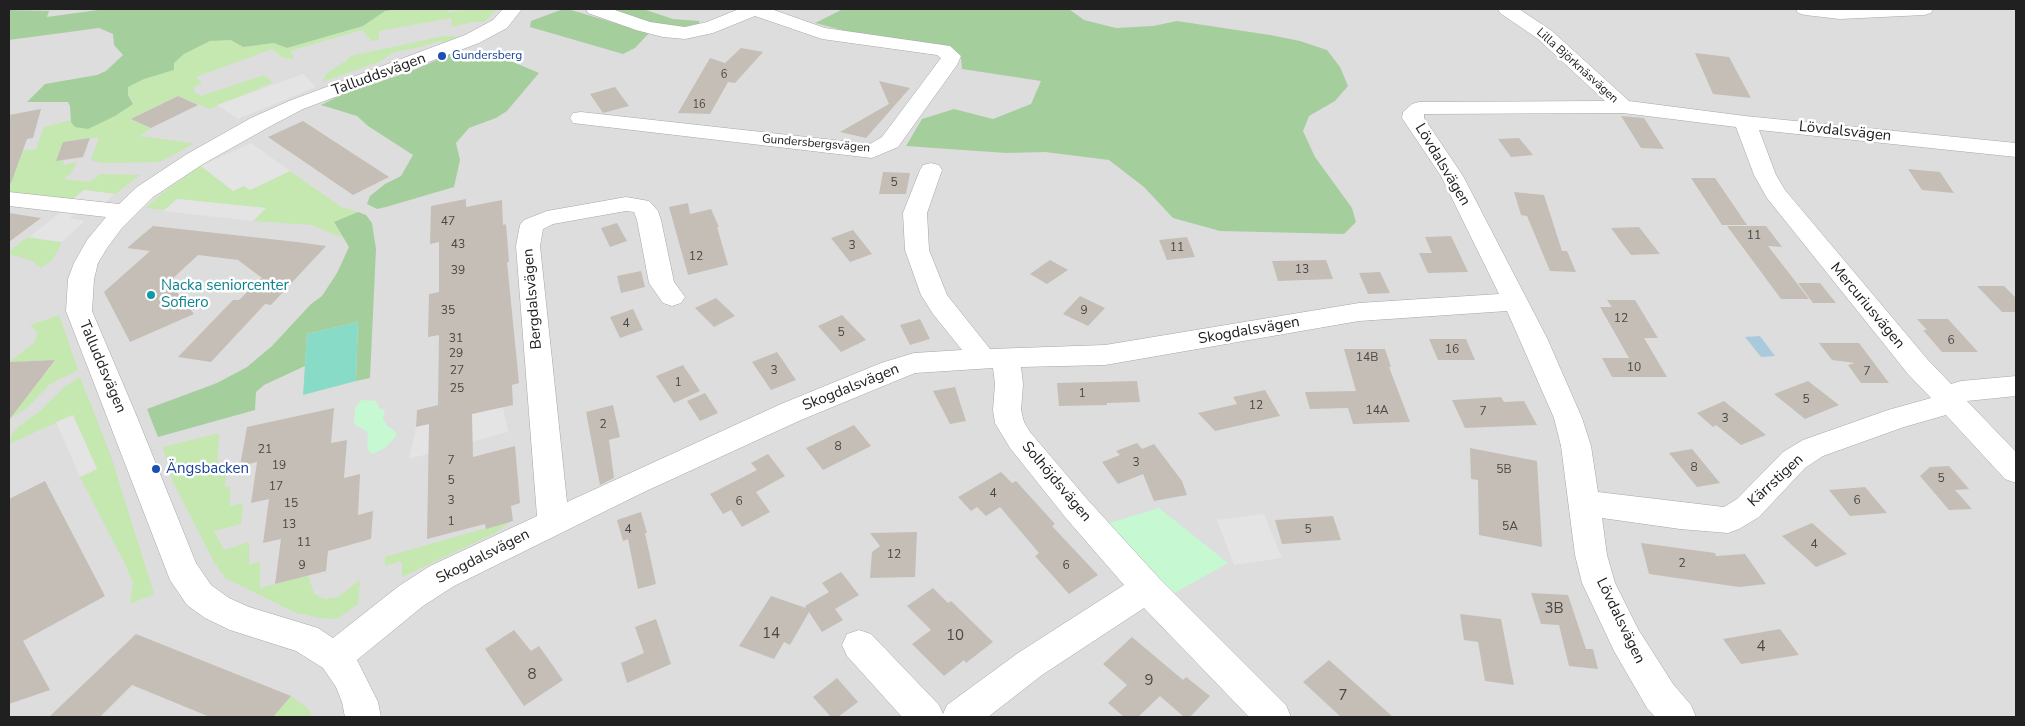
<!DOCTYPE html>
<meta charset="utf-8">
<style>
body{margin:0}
#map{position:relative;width:2025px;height:726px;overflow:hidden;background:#f0eee7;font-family:"Nunito Sans",sans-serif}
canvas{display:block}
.frame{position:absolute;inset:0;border:10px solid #202020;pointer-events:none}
</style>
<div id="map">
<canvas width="2025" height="726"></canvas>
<div class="frame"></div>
</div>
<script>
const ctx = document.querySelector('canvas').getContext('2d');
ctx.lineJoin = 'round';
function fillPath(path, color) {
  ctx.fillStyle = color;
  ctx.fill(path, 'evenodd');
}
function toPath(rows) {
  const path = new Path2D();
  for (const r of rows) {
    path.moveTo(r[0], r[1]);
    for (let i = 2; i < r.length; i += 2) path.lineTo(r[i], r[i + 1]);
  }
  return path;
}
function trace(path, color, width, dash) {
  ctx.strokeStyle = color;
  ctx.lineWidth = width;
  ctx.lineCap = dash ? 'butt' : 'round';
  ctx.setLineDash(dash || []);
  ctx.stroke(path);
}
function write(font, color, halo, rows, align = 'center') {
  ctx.font = font + ' "Nunito Sans",sans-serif';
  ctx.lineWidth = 5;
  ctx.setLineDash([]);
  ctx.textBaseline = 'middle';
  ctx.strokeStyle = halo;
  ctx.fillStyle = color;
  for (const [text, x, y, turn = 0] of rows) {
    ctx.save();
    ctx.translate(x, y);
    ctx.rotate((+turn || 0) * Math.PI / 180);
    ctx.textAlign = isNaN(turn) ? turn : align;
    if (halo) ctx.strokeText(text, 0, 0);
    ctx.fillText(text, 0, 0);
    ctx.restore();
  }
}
fillPath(toPath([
 [9,9,2016,9,2016,717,9,717]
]), '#dedddd');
fillPath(toPath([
 [396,9,448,9,448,12,471,9,497,9,484,22,473,22,452,27,451,18,379,31,379,40,372,41,362,30,290,51,294,58,290,59,283,58,272,49,196,77,202,83,194,87,194,91,201,96,261,76,267,77,272,83,210,109,177,96,131,119,151,128,140,136,192,143,191,145,160,162,101,163,91,160,99,137,70,141,56,161,64,160,63,165,77,162,71,173,64,179,89,182,101,174,140,175,115,194,84,190,69,202,9,192,9,167,18,164,22,151,36,149,44,127,71,120,72,122,115,116,133,102,128,95,128,87,144,79,173,70,174,63,184,54,210,41,231,40,243,47,274,43,287,48,363,26,385,11],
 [444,36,455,36,457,38,444,44,441,41,416,48,394,52,379,62,322,82,326,74,347,60,350,56],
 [201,166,233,191,244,185,250,190,290,171,341,207,358,212,334,222,342,238,312,225,253,221,265,208,177,199,164,210,146,208,166,190],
 [28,237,44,240,62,242,53,259,41,268,30,260,9,254,9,251],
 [59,315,78,370,50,384,27,408,9,419,9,409,18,408,55,360,9,362,35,342,37,332,30,325],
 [80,377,111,456,154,594,130,604,133,583,126,566,80,477,96,469,73,415,9,444,12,434,19,426,40,411,64,387],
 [219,433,217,471,227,469,225,487,230,487,230,506,243,503,241,524,214,531,224,550,249,542,249,565,260,562,260,588,308,575,314,594,325,599,338,597,360,580,358,604,337,619,320,618,296,613,225,578,214,562,173,482,163,447],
 [511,521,495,533,402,577,402,563,400,561,385,566,385,557],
 [291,696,307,708,313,717,273,717]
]), '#c4e8af');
fillPath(toPath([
 [105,9,396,9,385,11,363,26,287,48,274,43,243,47,231,40,210,41,184,54,174,63,174,70,144,79,128,87,128,95,133,104,115,116,88,129,75,127,71,122,70,106,68,102,27,102,45,84,97,75,106,71,123,55,114,45,113,34,99,28,9,40,9,10,49,11,47,17],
 [563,9,571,10,649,33,635,48,623,54,530,27,531,21],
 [604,9,643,9,673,19,700,21,698,24,673,29],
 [843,9,1069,9,1084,20,1116,28,1153,26,1177,21,1270,35,1300,41,1327,50,1340,67,1348,86,1335,101,1309,116,1303,131,1315,157,1352,208,1356,222,1344,234,1220,231,1173,218,1144,187,1109,160,1045,152,1006,153,906,146,922,119,954,109,993,119,1031,104,1041,81,962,69,961,58,947,48,865,36,815,23],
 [458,51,477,53,513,62,539,73,507,111,496,118,469,128,456,143,460,160,454,187,386,207,377,209,367,204,370,196,385,184,401,176,413,155,368,126,357,116,321,105,343,94,409,72],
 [358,212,366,215,372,223,376,249,370,378,356,381,358,322,307,334,305,366,264,385,256,392,255,410,158,437,147,409,217,383,247,367,272,346,311,304,322,296,337,273,349,247,334,222]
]), '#a5ce9d');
fillPath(toPath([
 [361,400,376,401,380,409,385,410,383,419,387,426,394,430,397,435,385,448,372,454,367,449,368,432,354,424,355,408],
 [1159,508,1228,563,1171,595,1106,524]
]), '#c6f8d1');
fillPath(toPath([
 [358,322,356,381,303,395,307,334]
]), '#88dcc7');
fillPath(toPath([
 [303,74,316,87,238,119,217,105],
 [251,143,290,171,250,190,244,186,233,191,201,166],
 [84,190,115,194,101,206,69,202],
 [177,199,266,208,253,221,163,211],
 [61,212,75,213,70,218,85,221,62,242,29,237],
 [512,387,503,407,508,432,409,459,416,427,417,410],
 [73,415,97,469,80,477,56,422],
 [1264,514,1282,558,1234,565,1217,520]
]), '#e4e4e4');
fillPath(toPath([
 [1760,336,1775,356,1761,357,1745,337]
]), '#a9cadc');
fillPath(toPath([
 [741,48,763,52,735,83,728,82,710,114,678,113,710,58,725,63],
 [1695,53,1729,57,1751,98,1713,94],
 [879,81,910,88,866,138,840,132,889,104],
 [615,87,629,106,603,113,590,94],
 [178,96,198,105,151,128,131,119],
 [41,109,33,138,27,139,11,183,9,182,9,115],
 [1621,116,1644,118,1664,149,1641,148],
 [303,121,389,177,353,195,268,137],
 [90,138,83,157,56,161,63,142],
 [1519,138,1533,155,1511,157,1498,139],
 [1908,169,1940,172,1954,193,1922,190],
 [883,172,910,173,906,194,879,194],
 [1691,178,1715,178,1747,225,1722,225],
 [1514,192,1544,195,1562,251,1567,251,1576,272,1550,271,1527,216,1521,215],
 [466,199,466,207,502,200,503,225,506,224,509,262,507,262,519,383,512,385,513,405,472,414,473,457,515,446,520,503,511,506,513,521,486,529,485,524,427,539,429,424,416,427,417,410,438,405,439,335,428,337,429,294,439,292,439,242,430,244,431,206],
 [688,203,690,214,711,209,719,227,717,227,728,265,688,275,669,207],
 [9,213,41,218,9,242],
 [617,223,627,241,610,247,601,228],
 [153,226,297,242,326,246,271,305,265,304,211,362,178,357,233,300,239,300,262,278,238,260,198,255,169,282,194,314,130,342,104,292,150,251,127,248],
 [1727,226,1766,226,1782,247,1768,246,1809,299,1781,299],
 [1639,227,1660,254,1631,255,1611,228],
 [853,230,872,254,850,262,831,238],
 [1451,236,1468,272,1428,273,1419,253,1432,253,1425,237],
 [1187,237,1195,257,1167,260,1159,240],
 [1050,260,1068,270,1047,284,1030,274],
 [1326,260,1333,279,1278,281,1272,261],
 [641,271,645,287,621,293,617,276],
 [1380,272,1390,293,1368,294,1359,273],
 [1798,283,1820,283,1836,303,1813,303],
 [1977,286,2004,286,2016,298,2016,312,2002,312],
 [1080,296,1105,308,1088,326,1063,314],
 [716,298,735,316,714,327,695,308],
 [1607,300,1635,300,1658,338,1644,338,1667,377,1612,377,1602,358,1629,358,1600,307,1612,307],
 [633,309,643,330,620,338,610,317],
 [842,315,866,340,841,352,818,326],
 [920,319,930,339,910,345,900,325],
 [1917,319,1948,319,1978,352,1942,352,1923,330,1927,330],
 [1429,339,1466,339,1475,360,1438,360],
 [1819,343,1859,343,1889,383,1861,383,1848,365,1855,363,1832,360],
 [1344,349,1385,349,1391,367,1389,367,1410,422,1353,424,1348,408,1310,409,1305,392,1356,391],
 [777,352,796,380,771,390,752,362],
 [55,360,9,420,9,362],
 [683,365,700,391,674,403,656,376],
 [1137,381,1140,402,1107,403,1107,405,1059,406,1057,383],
 [1808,381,1839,405,1805,419,1774,394],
 [955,387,966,421,950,424,933,391],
 [1265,390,1280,416,1215,431,1198,413,1237,404,1233,397],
 [705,393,718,413,700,421,687,401],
 [1501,397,1504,402,1524,401,1537,425,1465,428,1452,400],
 [1724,401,1766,435,1741,445,1716,425,1713,427,1697,413],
 [613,405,620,437,609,440,614,478,600,485,586,412],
 [334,408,331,443,347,440,344,478,360,474,358,515,373,511,371,539,328,551,326,571,275,584,281,539,263,543,269,499,251,503,257,462,240,466,247,427],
 [854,425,871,446,823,470,806,448],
 [1137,443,1142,449,1154,444,1182,481,1187,495,1154,501,1143,474,1118,484,1102,462,1120,455,1116,451],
 [1470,448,1537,461,1542,547,1479,535,1478,480,1471,479],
 [1692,449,1720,483,1697,487,1669,453],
 [768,454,785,476,756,492,770,512,742,527,731,510,723,514,710,494,757,470,751,463],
 [1949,466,1969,489,1955,490,1972,509,1949,510,1920,476,1930,467],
 [1001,472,1012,483,1016,481,1055,524,1052,526,1098,575,1069,594,1035,556,1039,553,1000,507,986,516,977,507,971,511,958,497],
 [45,481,105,596,23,641,50,690,9,704,9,499],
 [1865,487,1887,513,1850,516,1829,490],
 [641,512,647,533,645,533,656,584,638,589,628,539,623,541,617,520],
 [1333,516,1341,540,1282,544,1275,520],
 [1812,523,1847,554,1816,567,1782,536],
 [917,532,915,577,870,578,872,552,880,546,870,533],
 [1641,543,1715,553,1716,556,1745,554,1766,584,1739,587,1649,574],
 [841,572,859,595,835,609,843,620,822,632,809,612,790,645,784,642,774,659,739,646,771,596,806,608,805,606,829,592,822,583],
 [933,588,948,603,951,601,993,642,966,663,964,660,944,676,912,644,931,630,907,606],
 [1531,593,1568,595,1586,649,1593,649,1598,669,1569,666,1559,625,1541,624],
 [1460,614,1501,619,1514,685,1485,681,1478,642,1464,640],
 [656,619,671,664,627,683,621,663,644,653,635,627],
 [1780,629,1799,655,1741,664,1723,639],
 [514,630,531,651,539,646,563,680,524,706,485,649],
 [136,634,291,696,273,717,210,717,132,685,100,717,49,717],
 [1132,637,1183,680,1186,677,1210,696,1190,717,1184,717,1160,696,1138,717,1124,717,1108,703,1127,685,1103,664],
 [1329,660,1393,717,1341,717,1303,682],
 [837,678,858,702,838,717,831,717,813,697]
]), '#c5beb6');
const minor = toPath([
 [503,9,522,9,507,28,479,43,303,109,267,128,203,164,153,197,122,228,107,248,98,263,94,279,92,311,135,412,196,563,211,585,229,598,249,607,318,628,333,638,399,586,430,566,537,516,516,246,520,225,524,220,547,211,626,197,649,201,658,211,661,220,674,282,685,297,681,303,672,306,663,303,649,283,637,220,634,212,626,211,553,224,543,229,540,246,567,502,781,404,881,363,914,353,962,350,933,314,921,295,905,250,903,213,920,170,923,165,931,163,939,165,942,170,927,213,929,250,947,295,990,349,1105,345,1359,303,1499,294,1441,176,1402,118,1403,112,1412,104,1419,102,1605,101,1538,39,1500,13,1498,9,1519,9,1552,31,1629,101,1745,116,2016,143,2016,157,1759,130,1776,175,1785,190,1928,360,1951,384,1961,381,2016,376,2016,396,1967,401,2016,452,2016,483,2005,479,1946,415,1904,427,1823,456,1805,468,1759,517,1739,529,1728,533,1680,529,1602,518,1607,555,1615,583,1638,629,1673,684,1691,705,1696,717,1655,717,1647,708,1614,651,1582,583,1575,555,1561,446,1554,418,1507,311,1359,321,1105,365,1021,367,1023,384,1021,410,1024,422,1030,432,1087,499,1159,578,1286,705,1291,717,1249,717,1144,608,1042,675,988,717,902,717,847,656,842,645,847,634,859,630,871,634,939,705,943,714,947,705,1018,653,1124,585,1065,517,1010,448,995,423,993,410,995,384,993,368,915,373,801,420,644,492,454,586,423,606,357,660,378,702,381,717,345,717,342,702,336,687,323,668,296,651,230,630,205,618,187,605,170,580,66,311,68,279,74,263,87,240,106,217,9,206,9,192,119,204,137,187,187,154,251,118,289,101,465,35,493,20,503,9],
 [1623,113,1736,127,1754,175,1767,198,1908,374,1931,398,1888,410,1803,440,1783,452,1737,499,1724,507,1598,492,1591,446,1582,418,1547,338,1463,176,1424,118,1424,114,1623,113],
 [586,9,612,9,650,22,685,27,707,22,739,9,771,9,825,28,950,46,961,56,957,65,898,147,872,158,581,124,573,123,570,118,573,113,581,112,870,144,882,137,941,58,937,55,822,39,755,16,713,33,685,39,663,37,636,30,588,13,586,9],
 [1796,9,1933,9,1931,13,1924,15,1840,19,1805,15,1798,13,1796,9]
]);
trace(minor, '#a7a7a7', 1);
fillPath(minor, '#fff');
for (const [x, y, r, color] of [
 [442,56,5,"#1a4fb4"],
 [151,295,5,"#0f9aa8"],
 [156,469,5,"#1a4fb4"]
]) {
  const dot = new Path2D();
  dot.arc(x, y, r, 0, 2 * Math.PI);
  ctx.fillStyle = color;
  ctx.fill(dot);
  trace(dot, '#fff', 2);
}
write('11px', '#494846', null, [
 ["6",724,75],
 ["16",699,105]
]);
write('12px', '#164399', '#fff', [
 ["Gundersberg",452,56]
], 'left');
write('12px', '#202020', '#fff', [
 ["Lilla Björknäsvägen",1577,66,42],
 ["Gundersbergsvägen",816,144,5]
]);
write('12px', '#494846', null, [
 ["5",894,183],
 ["47",448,222],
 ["11",1754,236],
 ["43",458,245],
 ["3",852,246],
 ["11",1177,248],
 ["12",696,257],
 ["13",1302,270],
 ["39",458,271],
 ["35",448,311],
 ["9",1084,311],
 ["12",1621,319],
 ["4",626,324],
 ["5",841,333],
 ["31",456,339],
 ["6",1951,341],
 ["16",1452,350],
 ["29",456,354],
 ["14B",1367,358],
 ["10",1634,368],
 ["27",457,371],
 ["3",774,371],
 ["7",1867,372],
 ["1",678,383],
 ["25",457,389],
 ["1",1082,394],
 ["5",1806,400],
 ["12",1256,406],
 ["14A",1377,411],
 ["7",1483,412],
 ["3",1725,419],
 ["2",603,425],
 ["8",838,447],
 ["21",265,450],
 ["7",451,461],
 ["3",1136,463],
 ["19",279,466],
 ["8",1694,468],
 ["5B",1504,470],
 ["5",1941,479],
 ["5",451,481],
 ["17",276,487],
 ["4",993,494],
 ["3",451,501],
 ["6",1857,501],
 ["6",739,502],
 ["15",291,504],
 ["1",451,522],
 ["13",289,525],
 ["5A",1510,527],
 ["4",628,530],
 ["5",1308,530],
 ["11",304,543],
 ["4",1814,545],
 ["12",894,555],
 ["2",1682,564],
 ["9",302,566],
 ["6",1066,566]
]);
write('15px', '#202020', '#fff', [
 ["Talluddsvägen",379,75,-20],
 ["Lövdalsvägen",1845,132,6],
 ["Lövdalsvägen",1442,165,59],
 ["Bergdalsvägen",533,299,-95],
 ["Mercuriusvägen",1867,306,50],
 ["Skogdalsvägen",1249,331,-10],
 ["Talluddsvägen",102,367,67],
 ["Skogdalsvägen",851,388,-22],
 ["Kärrstigen",1776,481,-43],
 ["Solhöjdsvägen",1056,482,50],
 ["Skogdalsvägen",483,557,-27],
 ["Lövdalsvägen",1620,621,64]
]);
write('15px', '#0d838f', '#fff', [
 ["Nacka seniorcenter",161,286],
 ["Sofiero",161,303]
], 'left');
write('15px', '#164399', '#fff', [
 ["Ängsbacken",166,469]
], 'left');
write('15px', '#494846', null, [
 ["3B",1554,609],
 ["14",771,634],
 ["10",955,636],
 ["4",1761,647],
 ["8",532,675],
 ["9",1149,681],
 ["7",1343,696]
]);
</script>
